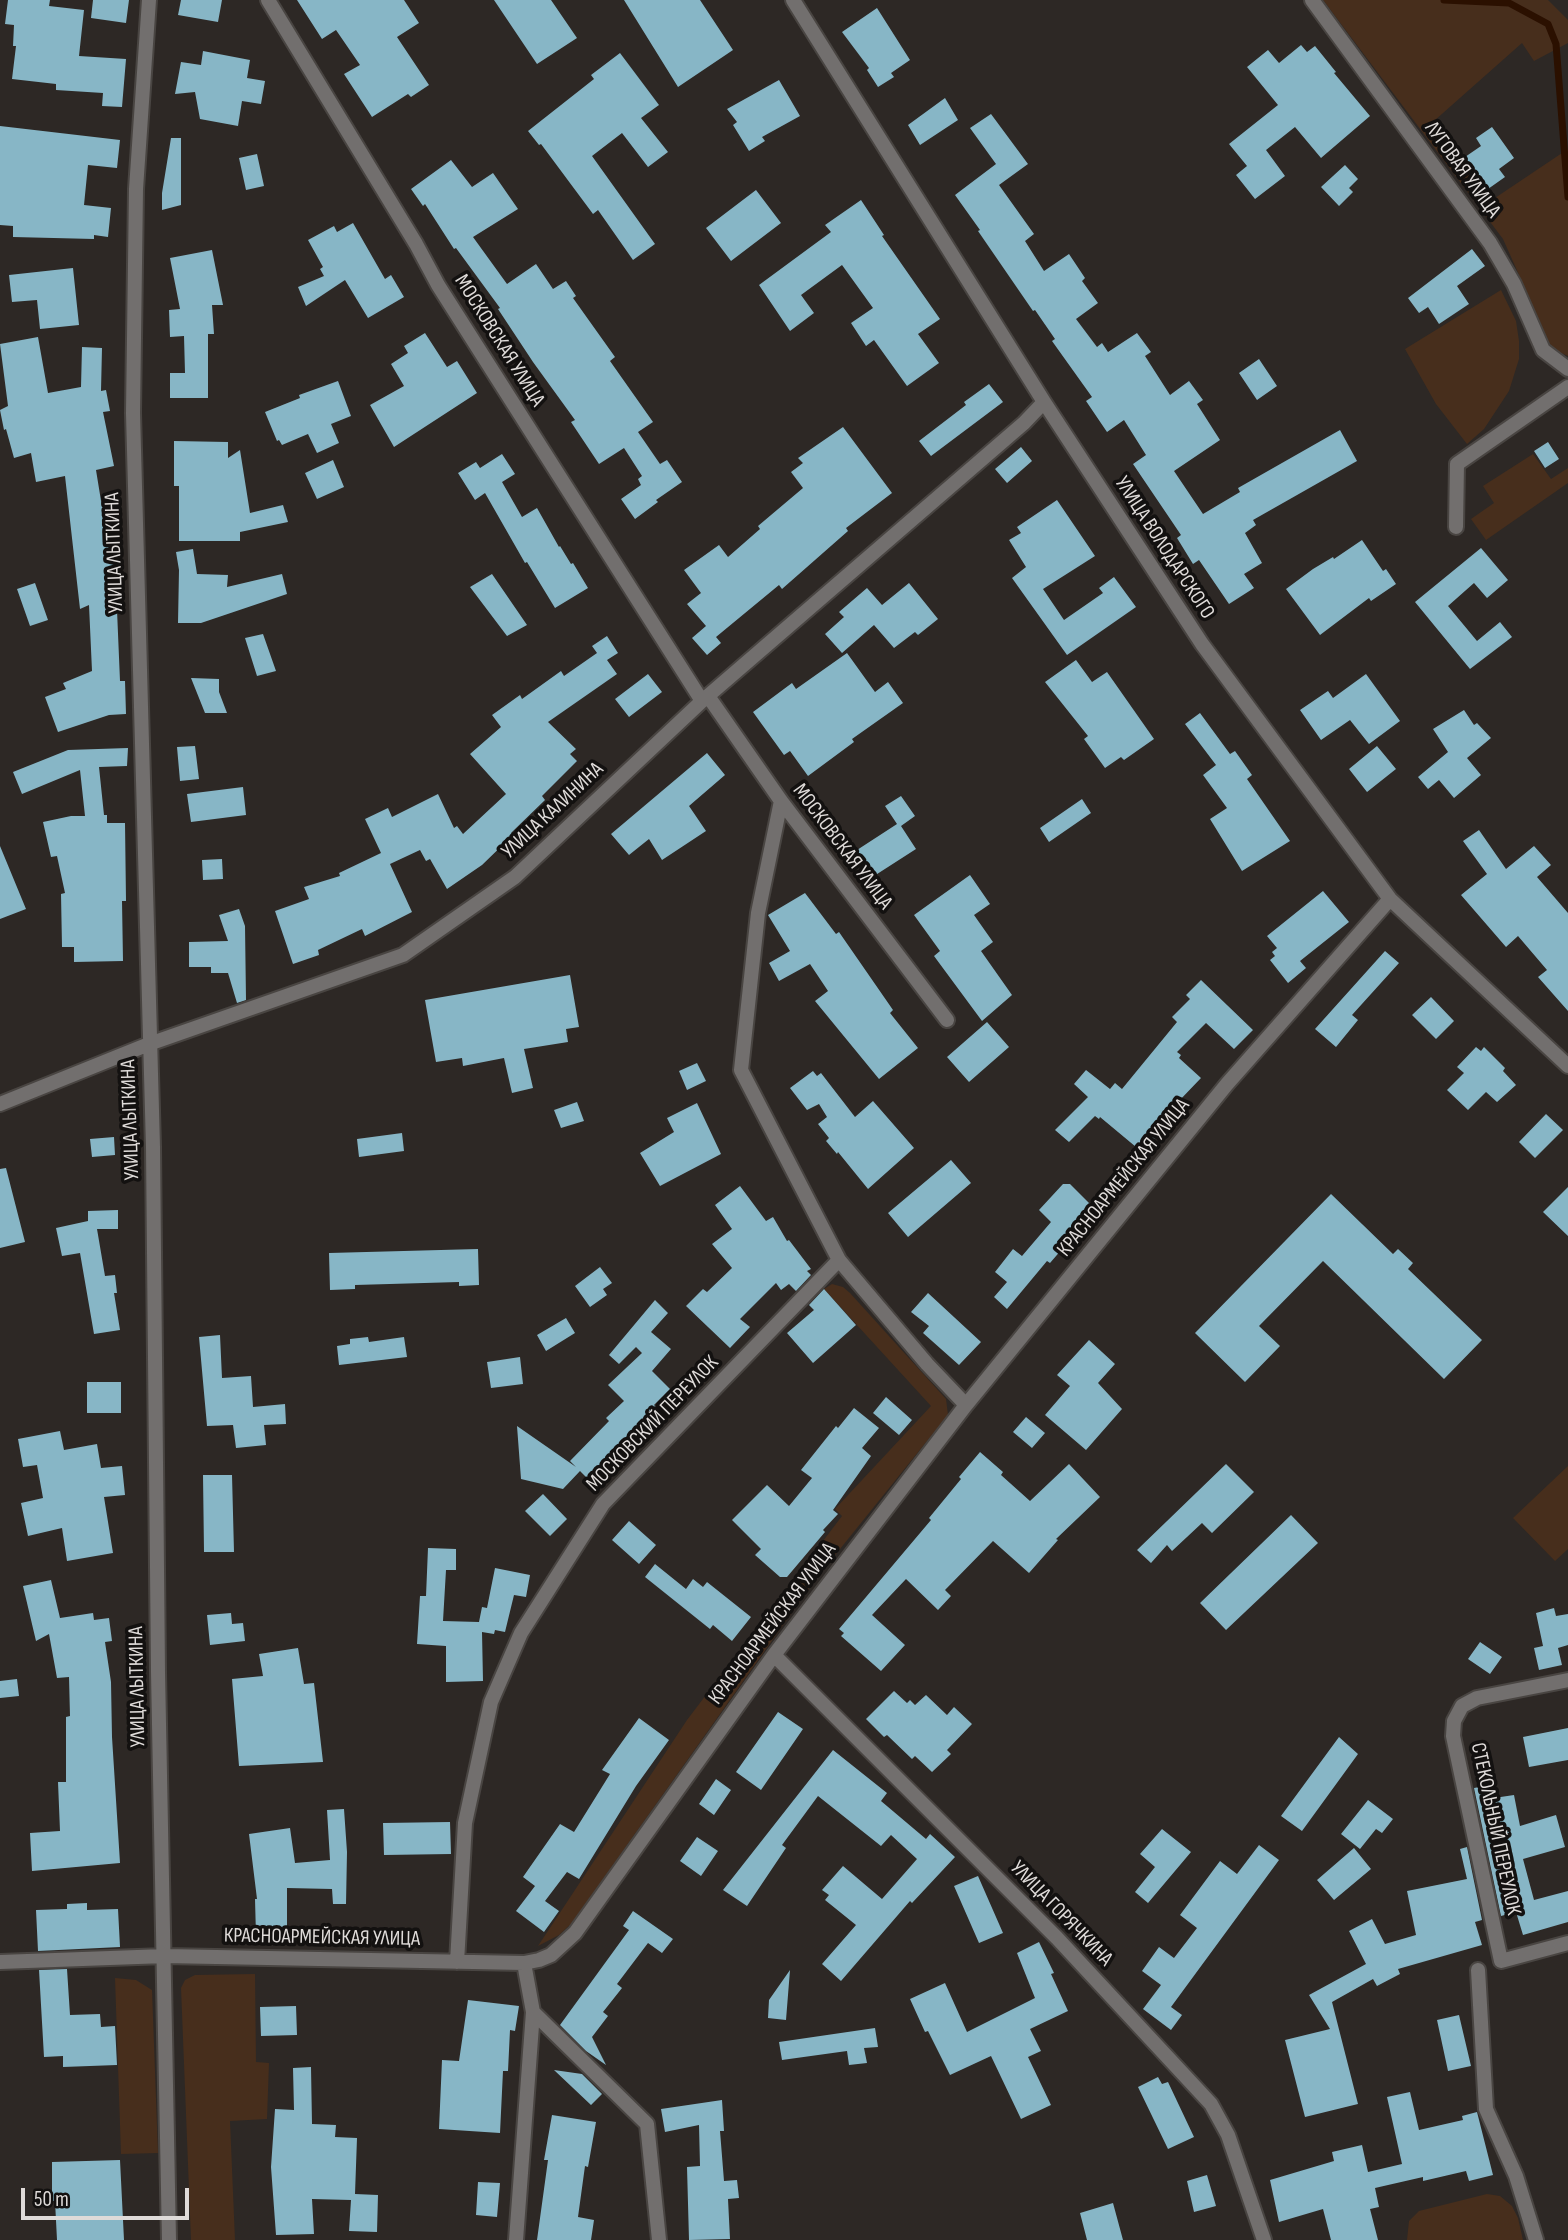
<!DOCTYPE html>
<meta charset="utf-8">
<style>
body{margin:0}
#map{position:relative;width:1568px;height:2240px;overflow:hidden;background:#2d2825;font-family:"Sofia Sans Condensed",sans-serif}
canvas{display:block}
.scale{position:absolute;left:21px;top:2188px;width:168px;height:32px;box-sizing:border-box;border:4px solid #dfdbd9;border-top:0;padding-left:9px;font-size:21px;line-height:24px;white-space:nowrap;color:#dfdbd9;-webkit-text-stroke:5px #131110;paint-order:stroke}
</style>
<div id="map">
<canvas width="1568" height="2240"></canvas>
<div class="scale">50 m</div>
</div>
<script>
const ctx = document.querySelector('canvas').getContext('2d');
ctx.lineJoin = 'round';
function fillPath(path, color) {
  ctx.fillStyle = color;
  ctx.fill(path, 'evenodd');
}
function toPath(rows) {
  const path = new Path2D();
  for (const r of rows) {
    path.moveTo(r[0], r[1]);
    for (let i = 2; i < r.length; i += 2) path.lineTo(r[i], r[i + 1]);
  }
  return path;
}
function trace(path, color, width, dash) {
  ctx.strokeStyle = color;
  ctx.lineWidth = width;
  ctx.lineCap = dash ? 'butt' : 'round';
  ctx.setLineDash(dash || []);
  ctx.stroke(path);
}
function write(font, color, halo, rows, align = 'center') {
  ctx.font = font + ' "Sofia Sans Condensed",sans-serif';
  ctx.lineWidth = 7;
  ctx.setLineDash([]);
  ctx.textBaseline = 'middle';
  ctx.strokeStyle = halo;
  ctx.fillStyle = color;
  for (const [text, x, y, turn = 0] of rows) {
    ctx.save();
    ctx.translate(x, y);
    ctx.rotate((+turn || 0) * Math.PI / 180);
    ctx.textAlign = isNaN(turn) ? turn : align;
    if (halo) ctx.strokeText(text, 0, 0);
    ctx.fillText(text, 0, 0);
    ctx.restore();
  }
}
fillPath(toPath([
 [1323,0,1548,0,1568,20,1568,43,1534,61,1522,43,1434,121,1492,200,1568,149,1568,356,1552,349,1503,239],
 [1501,290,1516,321,1519,341,1519,359,1509,391,1484,429,1467,444,1436,404,1405,349],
 [1533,454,1551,479,1568,468,1568,483,1486,540,1471,519,1494,503,1483,486],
 [832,1284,843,1287,850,1293,946,1399,948,1415,815,1580,571,1924,559,1935,538,1946,687,1720,842,1516,835,1509,931,1406,824,1289],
 [1568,1466,1568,1549,1555,1561,1513,1518],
 [255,1974,256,2062,269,2063,267,2119,230,2121,235,2240,191,2240,181,1988,185,1980,195,1975],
 [115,1978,136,1980,152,1990,158,2153,121,2154],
 [1487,2194,1500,2196,1512,2206,1518,2218,1523,2240,1407,2240,1409,2221,1419,2211]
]), '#472e1c');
trace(toPath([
 [1444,0,1509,3,1548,24,1556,44,1568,197]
]), '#2b1000', 7);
fillPath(toPath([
 [8,0,50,0,49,6,84,10,79,56,126,59,122,107,102,106,103,93,56,90,56,84,12,79,16,46,13,46,14,25,5,24],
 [93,0,129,0,126,23,91,18],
 [181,0,222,0,218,22,178,15],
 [297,0,404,0,419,23,397,37,429,85,411,97,408,94,372,117,344,74,360,65,336,30,322,39],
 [494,0,551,0,577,38,537,64],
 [624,0,700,0,733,50,678,87],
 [877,8,910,60,891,73,894,77,878,87,867,70,869,68,842,32],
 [1301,45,1307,52,1315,46,1336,72,1334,73,1370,116,1321,158,1295,127,1266,150,1285,176,1255,199,1236,175,1247,166,1229,144,1278,105,1247,67,1268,50,1279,63],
 [203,51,250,60,247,78,265,81,261,104,242,101,238,126,200,119,195,92,175,94,181,62,201,65],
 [620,53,659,105,641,118,668,152,648,167,622,133,592,156,655,244,633,260,598,210,593,214,541,144,539,145,528,131,594,79,591,75],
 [779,80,800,116,762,137,765,141,749,151,733,125,737,122,727,109],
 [945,98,958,120,920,145,908,125],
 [991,114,1028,164,999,185,1034,234,1025,241,1044,271,1069,254,1085,278,1082,281,1098,303,1076,319,1097,347,1102,343,1108,352,1137,333,1151,352,1145,356,1170,395,1189,381,1203,400,1197,404,1220,440,1174,471,1203,514,1240,492,1238,488,1340,430,1357,461,1253,520,1256,525,1245,533,1262,563,1244,574,1254,588,1229,604,1199,560,1193,564,1177,538,1181,535,1133,464,1146,455,1124,420,1107,432,1086,401,1092,397,1052,341,1055,339,1035,310,1033,311,978,231,980,230,955,195,996,164,970,128],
 [0,126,120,140,117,168,88,165,84,205,111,208,108,237,94,235,94,239,13,237,13,226,0,225],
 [1492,127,1514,158,1499,169,1505,177,1488,189,1465,157,1481,146,1476,138],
 [171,138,181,138,181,205,162,210,162,193],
 [257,154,264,186,246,190,239,158],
 [451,160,472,187,493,173,518,209,473,237,507,284,536,264,553,289,566,281,576,296,573,298,615,357,610,361,653,422,638,432,660,464,667,460,682,482,656,500,658,502,635,519,621,499,641,485,638,479,642,476,624,448,599,464,571,422,575,420,533,362,498,309,500,308,456,248,454,249,425,204,423,206,411,189],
 [1345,165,1358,179,1349,188,1353,192,1339,206,1321,187],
 [756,190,781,223,731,261,706,228],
 [861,200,884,235,882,236,940,319,918,334,939,363,907,386,874,340,866,346,851,323,873,308,842,265,801,295,814,313,790,331,759,285,831,232,825,225],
 [353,223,385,279,391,275,404,297,368,318,345,280,306,306,298,287,324,276,320,269,323,267,308,240,334,226,337,232],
 [1472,249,1485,266,1457,286,1469,304,1439,324,1428,307,1419,313,1408,298],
 [212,250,223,305,212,305,214,334,208,334,208,398,170,398,170,373,185,373,184,336,170,337,169,310,180,309,170,258],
 [73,268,79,325,40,329,37,300,12,302,9,275],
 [425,333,447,367,457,361,477,393,394,447,370,405,404,386,391,364,408,353,404,346],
 [38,337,48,393,81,387,82,347,102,348,101,391,106,390,110,411,103,412,114,466,96,470,102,507,116,506,118,527,115,528,121,590,116,591,120,609,117,610,120,681,125,681,126,714,109,715,58,732,45,697,66,689,63,683,92,671,89,605,80,609,65,476,36,482,31,453,14,458,6,429,4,430,0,410,8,406,0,344],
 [1259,359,1277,386,1257,400,1239,373],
 [338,381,351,416,331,424,339,443,317,453,308,434,282,445,279,440,277,441,265,412,300,398,299,395],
 [989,384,1003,402,931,456,919,441,966,405,964,402],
 [843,427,892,493,846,528,848,531,782,589,779,585,716,637,721,643,707,655,692,638,706,626,687,604,701,593,684,570,719,545,728,557,760,529,758,526,803,488,791,472,803,463,798,458],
 [174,441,228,442,228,458,240,450,250,513,283,505,288,522,240,532,240,541,179,541,179,486,174,486],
 [1548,442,1559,459,1545,468,1534,451],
 [1021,447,1032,461,1007,483,995,469],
 [502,454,515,474,502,482,522,517,537,508,559,547,560,546,571,564,573,563,588,588,555,608,527,562,525,563,485,493,475,500,458,473,476,462,480,468],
 [333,460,344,487,317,499,305,473],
 [1057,500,1095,556,1043,589,1064,620,1103,593,1099,588,1114,577,1136,607,1067,655,1012,578,1026,567,1009,540,1021,533,1017,527],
 [1362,540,1383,571,1386,569,1396,584,1371,601,1369,598,1320,635,1286,589,1313,569,1333,557,1334,559],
 [1481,548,1508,580,1487,598,1474,583,1448,606,1477,641,1500,622,1512,637,1470,669,1415,602],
 [193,549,197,574,228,575,227,587,282,574,287,594,201,623,178,623,179,570,176,552],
 [492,574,527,625,507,636,470,587],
 [35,583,48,620,30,626,17,589],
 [909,583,938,619,918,635,915,632,894,648,874,625,842,653,825,634,844,617,839,612,867,588,882,605],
 [263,634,276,671,257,676,245,638],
 [607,636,618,653,607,660,617,674,548,722,576,749,570,754,577,761,542,796,545,800,511,833,513,835,482,865,447,889,430,859,426,861,420,850,390,864,412,912,365,936,362,929,318,950,319,955,293,964,275,911,309,899,304,887,340,876,339,873,381,853,365,819,388,808,392,817,438,794,454,828,457,826,463,834,506,794,470,754,501,727,492,715,520,695,522,699,561,671,564,676,597,653,592,646],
 [847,653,875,692,888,682,903,703,852,739,854,742,808,776,790,751,784,755,753,712,792,683,796,689],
 [1076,660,1092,682,1107,672,1154,739,1124,760,1121,757,1105,768,1084,739,1088,736,1045,682],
 [648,674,662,692,629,717,615,699],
 [1366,674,1400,721,1369,744,1350,720,1321,740,1300,710,1328,691,1333,698],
 [191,678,219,679,219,692,227,713,205,713],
 [1464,710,1474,725,1477,723,1491,738,1467,758,1481,775,1454,798,1439,780,1428,789,1418,777,1448,752,1433,729],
 [1200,713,1230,754,1235,751,1252,775,1247,779,1290,841,1242,871,1210,819,1227,808,1203,775,1216,765,1185,724],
 [195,746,199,779,180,781,177,747],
 [1377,746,1396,769,1367,792,1349,769],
 [128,748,127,766,99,767,104,815,107,815,107,823,125,823,126,901,122,901,123,961,74,962,74,947,62,947,61,894,65,893,57,856,51,857,43,822,71,816,85,816,80,770,22,794,13,772,68,750],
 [707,753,725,775,689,806,706,831,662,860,649,839,629,855,611,834],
 [243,787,246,815,191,822,187,794],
 [901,796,915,816,901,826,916,849,874,876,857,850,897,824,885,806],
 [1082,799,1091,813,1049,842,1040,828],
 [1479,830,1506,869,1534,846,1551,865,1537,877,1568,913,1568,1011,1538,977,1547,970,1518,936,1506,947,1461,895,1487,874,1463,841],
 [0,846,26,909,0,919],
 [222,859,223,879,203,880,202,860],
 [970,875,990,904,974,915,993,942,981,951,1012,995,982,1021,934,956,940,951,914,915],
 [1323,891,1349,922,1300,961,1306,968,1288,983,1270,960,1275,956,1272,952,1277,948,1267,936],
 [805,893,836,934,839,932,893,1010,890,1013,918,1048,879,1079,815,1001,828,991,810,964,779,981,769,963,790,951,768,915],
 [239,909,245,926,246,1000,237,1003,228,973,211,973,211,967,189,967,189,942,228,941,219,915],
 [1385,951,1399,963,1352,1015,1358,1020,1336,1047,1315,1029],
 [570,975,579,1027,566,1029,568,1042,524,1049,533,1088,512,1093,504,1058,463,1066,462,1058,436,1062,425,1000],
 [1201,980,1253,1030,1234,1049,1206,1023,1177,1052,1181,1055,1179,1058,1201,1078,1178,1102,1183,1107,1142,1152,1100,1117,1099,1119,1095,1116,1069,1142,1055,1130,1088,1097,1074,1084,1086,1070,1110,1089,1115,1083,1122,1089,1177,1022,1172,1017,1190,999,1186,995],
 [1431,997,1454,1021,1436,1039,1412,1015],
 [987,1022,1009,1047,969,1082,947,1057],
 [1476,1047,1481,1051,1484,1047,1505,1068,1503,1071,1516,1085,1497,1102,1486,1092,1468,1110,1447,1090,1464,1073,1457,1067],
 [697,1063,706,1081,687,1090,679,1071],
 [813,1071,817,1076,821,1073,855,1117,873,1101,914,1148,868,1189,838,1152,837,1154,826,1141,829,1138,818,1124,827,1117,819,1104,807,1110,790,1088],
 [577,1102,584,1121,561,1128,554,1110],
 [697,1103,721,1154,660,1186,640,1153,674,1132,667,1118],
 [1546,1114,1563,1130,1535,1158,1519,1142],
 [402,1133,404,1151,359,1157,357,1139],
 [114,1137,115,1155,92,1157,90,1139],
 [951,1160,971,1183,908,1237,888,1213],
 [6,1168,25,1242,0,1248,0,1169],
 [1063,1184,1070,1184,1094,1208,1063,1237,1069,1241,1050,1263,1047,1261,1007,1309,994,1297,1007,1282,995,1272,1013,1249,1022,1256,1051,1222,1039,1210],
 [740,1186,766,1221,773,1217,787,1241,789,1240,811,1269,807,1271,811,1275,796,1291,789,1284,781,1290,776,1283,740,1319,750,1327,730,1348,686,1306,703,1289,707,1292,732,1268,712,1244,732,1229,715,1205],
 [1568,1187,1568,1236,1543,1212],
 [1331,1194,1393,1254,1398,1249,1413,1263,1408,1269,1482,1340,1444,1379,1323,1261,1259,1326,1280,1346,1245,1382,1195,1333],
 [118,1210,118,1229,97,1229,105,1276,115,1275,117,1293,114,1293,120,1330,94,1334,80,1253,62,1256,56,1228,88,1221,88,1211],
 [478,1249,479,1285,459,1286,459,1282,355,1285,355,1289,330,1290,329,1253],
 [600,1267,612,1283,603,1289,607,1295,590,1307,575,1286],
 [824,1289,856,1325,813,1363,787,1333,814,1310,809,1305],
 [928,1293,981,1342,959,1365,923,1333,929,1326,911,1312],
 [655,1300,668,1313,651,1332,671,1349,652,1371,670,1389,654,1405,657,1408,653,1412,659,1418,609,1466,612,1468,595,1486,580,1471,563,1489,521,1479,517,1426,576,1467,570,1461,609,1421,606,1418,624,1401,608,1385,642,1353,636,1347,619,1364,609,1355],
 [566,1318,575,1333,546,1351,537,1335],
 [220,1335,222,1378,251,1376,253,1407,285,1404,286,1424,264,1425,266,1445,236,1448,233,1425,207,1426,199,1337],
 [368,1337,369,1342,404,1337,407,1357,339,1365,337,1346,350,1344,350,1339],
 [1089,1340,1115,1364,1098,1383,1122,1409,1086,1450,1045,1415,1070,1386,1057,1375],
 [520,1357,523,1384,491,1388,487,1362],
 [87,1382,121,1382,121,1413,87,1413],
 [886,1397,912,1420,899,1435,873,1413],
 [854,1408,879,1428,862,1448,871,1456,833,1510,838,1514,823,1530,825,1532,787,1577,780,1577,755,1555,761,1549,732,1520,767,1485,789,1506,812,1478,801,1470,836,1426,838,1428],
 [1026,1417,1045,1433,1032,1448,1013,1432],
 [60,1431,64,1450,97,1444,101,1468,122,1466,125,1495,104,1497,113,1553,67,1561,62,1528,28,1536,21,1503,43,1498,37,1465,23,1467,18,1439],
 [980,1452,1003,1472,1001,1475,1030,1501,1069,1464,1100,1497,1056,1539,1058,1540,1029,1573,993,1541,945,1590,951,1596,938,1610,906,1579,872,1615,905,1645,881,1671,841,1636,844,1633,839,1629,931,1520,929,1518,961,1479,959,1477],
 [1226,1464,1254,1492,1212,1533,1202,1523,1172,1551,1167,1545,1151,1563,1137,1550],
 [203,1475,232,1475,234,1552,204,1552],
 [543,1494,567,1519,550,1536,525,1511],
 [1291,1515,1318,1543,1226,1630,1200,1603],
 [629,1521,656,1545,639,1564,612,1540],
 [428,1548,456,1549,456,1570,446,1570,443,1621,479,1622,482,1607,487,1608,495,1568,530,1575,526,1597,514,1595,505,1632,495,1630,494,1634,482,1632,483,1681,446,1682,446,1646,417,1644,420,1596,426,1596],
 [655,1564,686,1589,693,1579,703,1587,707,1582,751,1617,732,1641,713,1625,710,1629,645,1577],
 [51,1580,60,1618,93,1613,94,1620,109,1618,112,1641,105,1642,111,1682,112,1737,120,1863,32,1871,30,1833,60,1831,58,1782,66,1782,66,1717,70,1716,69,1677,57,1678,49,1634,36,1641,23,1586],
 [1554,1608,1556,1616,1568,1614,1568,1645,1558,1648,1562,1665,1539,1670,1534,1648,1543,1646,1536,1613],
 [231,1613,232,1624,243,1623,245,1641,210,1645,207,1615],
 [1480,1642,1502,1657,1490,1674,1468,1659],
 [298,1648,304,1684,314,1683,323,1762,239,1766,232,1679,263,1676,259,1654],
 [17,1679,19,1696,0,1698,0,1681],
 [894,1691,907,1703,910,1700,915,1705,926,1695,947,1715,954,1707,972,1724,947,1750,951,1754,932,1772,915,1756,912,1759,887,1735,884,1737,866,1719],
 [778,1712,803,1729,761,1790,736,1772],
 [639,1718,669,1740,636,1786,579,1879,567,1872,545,1901,559,1911,544,1932,516,1911,535,1886,523,1877,560,1824,574,1832,610,1774,602,1770],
 [1568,1728,1568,1760,1529,1767,1523,1737],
 [1339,1737,1358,1754,1302,1831,1281,1816],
 [833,1750,887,1793,881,1801,926,1839,930,1834,955,1857,912,1903,910,1901,841,1981,822,1964,856,1925,825,1900,829,1895,822,1890,843,1866,882,1899,917,1859,891,1835,881,1846,818,1796,782,1845,786,1848,747,1906,723,1890],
 [716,1779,731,1790,714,1815,699,1804],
 [1491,1785,1494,1798,1514,1795,1520,1826,1556,1815,1565,1847,1523,1859,1534,1900,1568,1891,1568,1922,1523,1935,1516,1912,1501,1916,1474,1788],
 [1368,1800,1393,1819,1382,1833,1376,1829,1360,1849,1341,1834],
 [344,1809,347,1852,346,1904,333,1904,332,1889,287,1888,287,1935,256,1936,255,1899,257,1899,249,1834,290,1828,295,1863,330,1860,327,1810],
 [450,1822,451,1854,384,1855,383,1823],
 [1162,1829,1191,1852,1148,1903,1135,1892,1155,1867,1140,1854],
 [697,1837,718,1851,701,1876,680,1861],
 [1259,1845,1279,1860,1171,2007,1182,2015,1171,2030,1143,2009,1161,1985,1142,1971,1159,1947,1174,1958,1197,1928,1180,1915,1220,1861,1237,1874],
 [1467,1847,1482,1920,1475,1922,1482,1945,1398,1969,1400,1974,1377,1986,1373,1979,1332,2002,1358,2104,1305,2117,1285,2040,1330,2029,1309,1995,1366,1964,1349,1931,1372,1919,1385,1944,1416,1935,1407,1891,1467,1879,1460,1849],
 [1354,1848,1371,1869,1334,1900,1317,1880],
 [978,1876,1003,1933,979,1943,954,1886],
 [87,1903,87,1910,118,1909,120,1947,38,1951,36,1910,67,1909,67,1904],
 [633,1911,673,1939,662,1953,648,1943,617,1984,622,1988,603,2012,608,2016,592,2037,606,2065,586,2051,560,2025,629,1930,623,1926],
 [1039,1942,1054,1973,1051,1974,1068,2011,1030,2029,1041,2051,1028,2057,1051,2105,1021,2119,991,2056,950,2075,928,2031,925,2032,910,1999,945,1983,967,2032,1035,1998,1017,1953],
 [67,1969,70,2015,100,2014,101,2027,115,2026,117,2065,63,2067,63,2056,44,2057,39,1970],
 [790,1970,786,2020,768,2018,769,2000],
 [468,2000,519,2006,515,2031,510,2030,508,2071,503,2071,500,2133,439,2129,442,2060,459,2061],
 [296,2006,297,2035,261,2036,260,2007],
 [1459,2015,1471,2066,1448,2071,1437,2020],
 [875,2028,878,2047,864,2048,867,2063,849,2065,847,2051,782,2060,779,2042],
 [311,2067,312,2124,336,2125,335,2137,357,2138,355,2194,378,2195,377,2232,349,2231,351,2200,312,2199,314,2234,276,2235,271,2167,275,2109,294,2110,293,2068],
 [554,2070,582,2074,602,2094,591,2105],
 [1158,2077,1162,2084,1168,2082,1194,2137,1168,2149,1138,2087],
 [1410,2092,1419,2130,1463,2120,1462,2116,1477,2112,1493,2175,1469,2181,1466,2171,1423,2181,1423,2177,1375,2188,1379,2207,1370,2209,1378,2240,1331,2240,1323,2209,1279,2222,1270,2180,1334,2161,1332,2152,1362,2145,1368,2172,1402,2164,1387,2097],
 [722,2100,724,2131,720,2131,724,2181,737,2180,739,2198,728,2199,730,2239,689,2240,687,2167,700,2166,699,2125,665,2132,661,2109],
 [552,2115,596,2122,588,2167,585,2166,578,2217,594,2220,591,2240,537,2240,548,2160,544,2160],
 [120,2160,124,2240,57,2240,55,2201,52,2201,52,2162],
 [1207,2175,1216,2206,1194,2212,1187,2181],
 [478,2182,500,2183,497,2217,476,2215],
 [1113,2203,1123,2240,1087,2240,1080,2213]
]), '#87b6c6');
const street = toPath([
 [149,0,136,189,133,413,153,1147,158,1672,169,2240],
 [268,0,416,244,438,285,702,701],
 [793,0,1044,402,1202,644,1390,899,1568,1066],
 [1312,0,1490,243,1514,284,1543,350,1568,369],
 [1456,527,1457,464,1568,387],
 [708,696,781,801,947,1020],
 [781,801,758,913,741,1070,839,1260,927,1364,966,1405],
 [0,1104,149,1044,403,955,515,877,702,701,1024,423,1044,402],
 [774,1655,1057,1938,1211,2104,1228,2135,1264,2240],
 [1568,1680,1477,1698,1462,1706,1454,1721,1453,1736,1501,1961,1568,1943],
 [0,1962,165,1956,524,1963,539,1960,551,1955,575,1933,774,1655,966,1405,1227,1084,1390,899],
 [457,1962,465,1823,491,1702,521,1633,603,1504,839,1260],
 [524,1963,533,2012],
 [1478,1970,1486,2109,1516,2176,1536,2240],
 [516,2240,533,2012,647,2124,659,2240]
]);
trace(street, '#494542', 18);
trace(street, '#726f6e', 14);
write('21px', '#dfdbd9', '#131110', [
 ["ЛУГОВАЯ УЛИЦА",1462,170,54],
 ["МОСКОВСКАЯ УЛИЦА",499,341,58],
 ["УЛИЦА ВОЛОДАРСКОГО",1164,548,57],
 ["УЛИЦА ЛЫТКИНА",115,553,-92],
 ["УЛИЦА КАЛИНИНА",553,811,-43],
 ["МОСКОВСКАЯ УЛИЦА",842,847,53],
 ["УЛИЦА ЛЫТКИНА",131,1120,-92],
 ["КРАСНОАРМЕЙСКАЯ УЛИЦА",1124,1178,-51],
 ["МОСКОВСКИЙ ПЕРЕУЛОК",653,1424,-46],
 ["КРАСНОАРМЕЙСКАЯ УЛИЦА",773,1624,-53],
 ["УЛИЦА ЛЫТКИНА",138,1687,-91],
 ["СТЕКОЛЬНЫЙ ПЕРЕУЛОК",1495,1829,78],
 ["УЛИЦА ГОРЯЧКИНА",1061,1914,46],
 ["КРАСНОАРМЕЙСКАЯ УЛИЦА",322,1938,1]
]);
</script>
